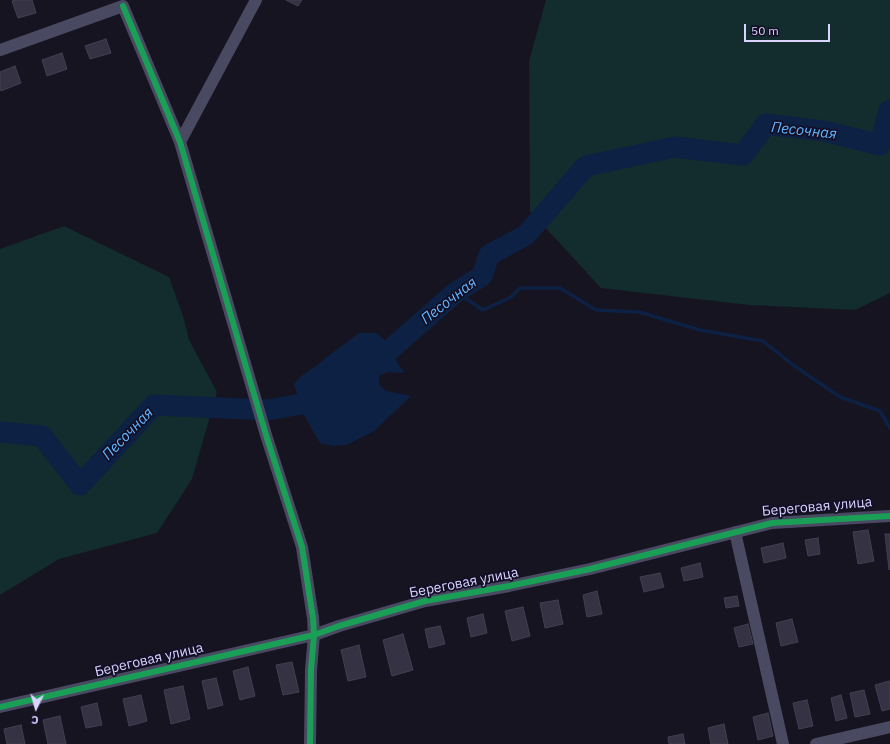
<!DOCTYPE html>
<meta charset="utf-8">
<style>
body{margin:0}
#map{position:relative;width:890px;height:744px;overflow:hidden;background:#161421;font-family:"IBM Plex Sans",sans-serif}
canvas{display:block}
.north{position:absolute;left:16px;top:688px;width:40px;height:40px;-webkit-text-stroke:3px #130f26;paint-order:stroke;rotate:185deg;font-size:11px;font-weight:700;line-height:16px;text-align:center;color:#d9d4ff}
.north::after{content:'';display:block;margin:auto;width:14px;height:18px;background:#d9d4ff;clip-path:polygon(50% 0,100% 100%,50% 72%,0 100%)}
.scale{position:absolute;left:744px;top:24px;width:86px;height:18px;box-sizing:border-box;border:2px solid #d9d4ff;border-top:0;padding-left:5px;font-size:12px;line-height:14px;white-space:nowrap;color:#d9d4ff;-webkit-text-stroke:3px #130f26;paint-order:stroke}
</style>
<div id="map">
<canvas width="890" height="744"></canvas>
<div class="north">С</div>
<div class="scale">50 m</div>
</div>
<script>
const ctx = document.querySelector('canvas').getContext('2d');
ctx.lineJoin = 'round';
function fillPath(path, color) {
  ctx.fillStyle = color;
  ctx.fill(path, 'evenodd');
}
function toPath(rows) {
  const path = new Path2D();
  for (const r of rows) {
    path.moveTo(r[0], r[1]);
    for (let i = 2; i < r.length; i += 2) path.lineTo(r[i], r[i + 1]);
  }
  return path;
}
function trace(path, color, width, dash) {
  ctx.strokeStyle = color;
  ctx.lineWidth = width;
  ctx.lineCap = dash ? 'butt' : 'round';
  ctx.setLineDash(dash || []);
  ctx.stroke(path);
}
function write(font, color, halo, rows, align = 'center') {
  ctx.font = font + ' "IBM Plex Sans",sans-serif';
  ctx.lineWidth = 3.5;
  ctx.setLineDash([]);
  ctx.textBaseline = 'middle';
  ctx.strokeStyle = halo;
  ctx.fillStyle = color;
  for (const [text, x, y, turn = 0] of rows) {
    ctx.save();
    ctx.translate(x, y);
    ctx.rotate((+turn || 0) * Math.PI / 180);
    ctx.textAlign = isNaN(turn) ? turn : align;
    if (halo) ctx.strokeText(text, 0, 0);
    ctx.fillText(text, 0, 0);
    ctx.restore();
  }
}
fillPath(toPath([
 [546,0,890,0,890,293,855,310,749,305,601,288,530,211,529,61],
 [64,226,169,277,183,316,189,340,217,392,192,479,157,533,59,559,0,595,0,249]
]), '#132c2d');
fillPath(toPath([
 [359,333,376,333,388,343,398,364,405,373,388,372,379,376,379,385,386,391,411,396,374,431,346,445,333,446,320,443,304,415,294,384,301,376,316,366,332,353]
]), '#0d2144');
trace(toPath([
 [456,292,483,310,511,297,520,288,560,288,596,310,639,312,700,330,763,341,793,365,840,397,880,411,890,428]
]), '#0d2144', 3.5);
trace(toPath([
 [369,368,456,292,482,276,489,255,526,235,586,166,675,147,743,155,766,124,824,131,880,145,889,111,890,110],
 [0,432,42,436,80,485,154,405,268,410,329,399]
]), '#0d2144', 21);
const building = toPath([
 [17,0,32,0,36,13,18,18,12,1,17,0],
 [286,0,302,0,298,6,286,0],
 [106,39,111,53,90,59,85,46,106,39],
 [62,53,67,69,47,76,42,60,62,53],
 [15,66,21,83,1,91,0,88,0,72,15,66],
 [868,530,874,561,858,564,853,532,868,530],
 [885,534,890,534,890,569,889,570,885,534],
 [818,538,820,554,808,556,805,540,818,538],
 [783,543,786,558,764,563,761,548,783,543],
 [700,563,703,577,684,581,681,568,700,563],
 [660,573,664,587,644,592,640,577,660,573],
 [597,591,602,614,587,617,583,595,597,591],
 [737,596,739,606,726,608,724,598,737,596],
 [558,600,563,624,545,628,540,603,558,600],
 [523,607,530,636,512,641,505,611,523,607],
 [483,614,487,633,471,637,467,618,483,614],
 [792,619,798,642,781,646,776,623,792,619],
 [748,624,753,644,739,647,734,628,748,624],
 [440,626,445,644,429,648,425,629,440,626],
 [403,634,413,670,392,676,383,640,403,634],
 [359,645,366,677,348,681,341,650,359,645],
 [292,662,299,692,283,695,276,665,292,662],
 [248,667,255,696,240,700,233,671,248,667],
 [216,678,223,705,208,709,202,681,216,678],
 [889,681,890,685,890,709,882,711,875,685,889,681],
 [183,686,190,719,171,724,164,690,183,686],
 [864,690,870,714,855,717,850,693,864,690],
 [141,695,147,721,129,726,123,699,141,695],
 [841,695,847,718,836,721,831,698,841,695],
 [807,700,813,726,799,729,793,703,807,700],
 [97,703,102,725,86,728,81,707,97,703],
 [768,713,773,736,758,740,753,717,768,713],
 [60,716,66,744,48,744,43,720,60,716],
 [724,724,728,744,711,744,708,728,724,724],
 [21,725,25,744,7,744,4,729,21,725],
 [683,734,685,744,669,744,668,737,683,734]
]);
fillPath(building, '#343243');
trace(building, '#433f54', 1);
trace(toPath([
 [123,6,180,142,266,435,302,547,313,618,314,635,311,670,310,744],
 [0,50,123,6],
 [180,142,256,0],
 [735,532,783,744],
 [0,707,314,635,339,626,425,601,509,586,590,569,772,523,890,516],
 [816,744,890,727]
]), '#4a4962', 12);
trace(toPath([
 [123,6,180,142,266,435,302,547,313,618,314,635,311,670,310,744],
 [0,707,314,635,339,626,425,601,509,586,590,569,772,523,890,516]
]), '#1a9f57', 6);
write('14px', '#d9d4ff', '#130f26', [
 ["Береговая улица",817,507,-5],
 ["Береговая улица",464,583,-11],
 ["Береговая улица",149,660,-13]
]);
write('italic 15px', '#62b6ff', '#130f26', [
 ["Песочная",804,131,6],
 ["Песочная",449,301,-38],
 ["Песочная",128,434,-46]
]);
</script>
